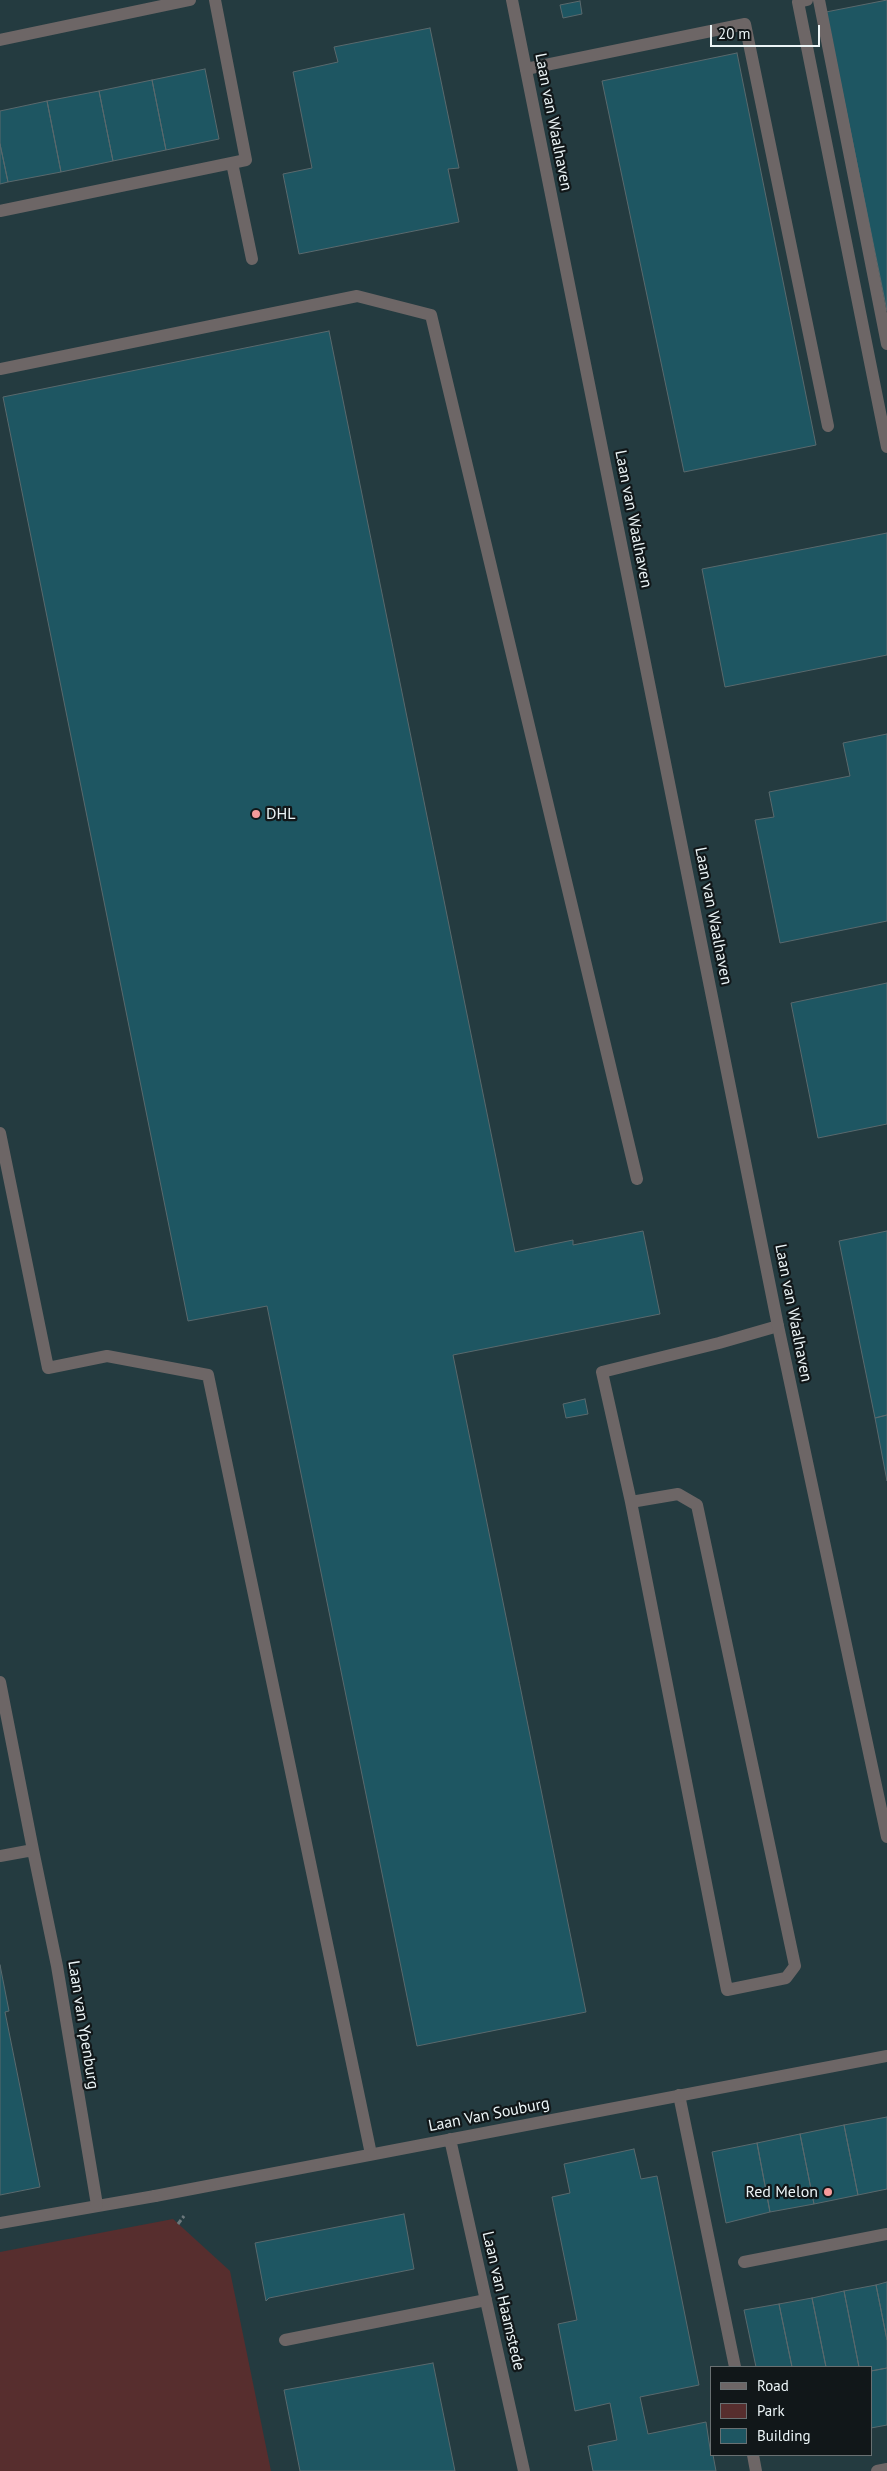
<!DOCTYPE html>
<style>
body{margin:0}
#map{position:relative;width:887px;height:2471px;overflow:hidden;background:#223034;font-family:"PT Sans",sans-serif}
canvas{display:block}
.legend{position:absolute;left:710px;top:2366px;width:162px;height:90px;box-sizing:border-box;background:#111719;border:1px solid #697072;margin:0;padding:6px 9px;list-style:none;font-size:15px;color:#ecf5f7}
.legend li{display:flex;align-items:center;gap:10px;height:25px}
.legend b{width:25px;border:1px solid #697072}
.scale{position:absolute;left:710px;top:25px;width:110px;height:22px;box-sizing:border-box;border:2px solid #ecf5f7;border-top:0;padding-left:6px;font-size:15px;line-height:18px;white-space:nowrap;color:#ecf5f7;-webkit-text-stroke:4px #111719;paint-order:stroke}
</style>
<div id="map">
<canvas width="887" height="2471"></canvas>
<ul class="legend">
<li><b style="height:6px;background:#6d6666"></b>Road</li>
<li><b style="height:14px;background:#572e2e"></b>Park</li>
<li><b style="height:14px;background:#1e5662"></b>Building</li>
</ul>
<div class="scale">20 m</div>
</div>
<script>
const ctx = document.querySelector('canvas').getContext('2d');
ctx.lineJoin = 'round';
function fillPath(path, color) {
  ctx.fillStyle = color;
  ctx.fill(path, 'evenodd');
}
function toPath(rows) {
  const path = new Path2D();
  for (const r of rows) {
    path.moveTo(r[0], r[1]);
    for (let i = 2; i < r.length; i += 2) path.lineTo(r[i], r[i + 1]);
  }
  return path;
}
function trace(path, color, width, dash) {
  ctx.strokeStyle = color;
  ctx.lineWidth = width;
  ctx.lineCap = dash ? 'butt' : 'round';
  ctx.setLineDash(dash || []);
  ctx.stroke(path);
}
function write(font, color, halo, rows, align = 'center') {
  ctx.font = font + ' "PT Sans",sans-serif';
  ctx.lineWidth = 4.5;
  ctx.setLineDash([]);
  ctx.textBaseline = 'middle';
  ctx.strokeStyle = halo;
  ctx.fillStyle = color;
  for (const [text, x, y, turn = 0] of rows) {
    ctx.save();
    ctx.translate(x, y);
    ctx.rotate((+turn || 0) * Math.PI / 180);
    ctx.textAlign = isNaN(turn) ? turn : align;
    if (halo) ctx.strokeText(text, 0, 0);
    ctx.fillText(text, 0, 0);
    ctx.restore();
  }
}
fillPath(toPath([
 [0,0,887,0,887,2471,0,2471],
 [711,2367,871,2367,871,2455,711,2455]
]), '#243b40');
fillPath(toPath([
 [173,2219,230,2271,271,2471,0,2471,0,2252]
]), '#572e2e');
const building = toPath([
 [887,0,887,311,826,12,887,0],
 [580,1,582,14,563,18,560,5,580,1],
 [430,28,459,168,448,169,459,222,299,254,283,174,312,168,293,72,338,62,334,47,430,28],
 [737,53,816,445,684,472,602,81,737,53],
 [205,69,219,139,166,150,152,80,205,69],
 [152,80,166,150,113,161,99,91,152,80],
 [99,91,113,161,61,172,47,101,99,91],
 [47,101,61,172,8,182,0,144,0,111,47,101],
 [0,144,8,182,0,184,0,144],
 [329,331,515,1252,573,1240,573,1245,643,1231,660,1314,453,1355,586,2012,417,2046,267,1306,188,1321,3,397,329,331],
 [887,533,887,655,725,687,702,569,887,533],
 [887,734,887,921,780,943,755,820,774,817,769,792,850,776,843,743,887,734],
 [887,983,887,1124,818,1138,791,1003,887,983],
 [887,1231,887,1415,875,1418,839,1241,887,1231],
 [585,1399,588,1414,566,1418,563,1404,585,1399],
 [887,1415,887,1481,875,1418,887,1415],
 [0,1965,9,2011,5,2012,40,2187,0,2195,0,1965],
 [887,2117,887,2189,858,2195,844,2125,887,2117],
 [844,2125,858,2195,814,2204,800,2134,844,2125],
 [800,2134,814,2204,770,2212,757,2143,800,2134],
 [757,2143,770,2212,726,2223,712,2152,757,2143],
 [634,2149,641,2179,657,2176,699,2385,640,2397,648,2434,706,2422,711,2455,713,2455,716,2471,593,2471,588,2446,617,2440,610,2403,575,2411,558,2324,577,2320,552,2197,570,2193,564,2164,634,2149],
 [404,2214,414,2269,269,2298,266,2301,255,2243,404,2214],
 [887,2282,887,2340,876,2285,887,2282],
 [876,2285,887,2340,887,2368,871,2371,871,2367,859,2367,844,2291,876,2285],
 [844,2291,859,2367,826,2367,812,2298,844,2291],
 [812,2298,826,2367,792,2367,779,2304,812,2298],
 [779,2304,792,2367,756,2367,744,2310,779,2304],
 [433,2363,455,2471,300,2471,284,2390,433,2363],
 [887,2368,887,2425,871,2428,871,2371,887,2368]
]);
fillPath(building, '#1e5662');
trace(building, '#59696d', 1);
trace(toPath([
 [178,2224,184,2216]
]), '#6c787c', 3, [5, 2.5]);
trace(toPath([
 [807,0,798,2,887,447],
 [819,0,887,344],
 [526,69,745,24,828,426],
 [232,163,252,259],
 [0,211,246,160,215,0],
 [0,369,357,296,431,315,637,1179],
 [0,1133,48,1368,107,1356,208,1375,371,2154],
 [631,1502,678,1494,697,1505,795,1966,786,1978,727,1990,631,1502,602,1372,719,1343,778,1326],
 [679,2095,735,2367],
 [0,2223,155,2196],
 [744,2262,887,2234],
 [285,2340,486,2300],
 [753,2455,756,2471],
 [877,2471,887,2469]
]), '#6d6666', 12);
trace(toPath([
 [512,0,778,1326,887,1837],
 [0,40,190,0],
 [0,1682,33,1850,0,1856],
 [33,1850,57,1966,97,2205],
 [450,2139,524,2471],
 [155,2196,887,2056]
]), '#6d6666', 12);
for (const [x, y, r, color] of [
 [256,814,5,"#f59b9b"],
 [828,2192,5,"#f59b9b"]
]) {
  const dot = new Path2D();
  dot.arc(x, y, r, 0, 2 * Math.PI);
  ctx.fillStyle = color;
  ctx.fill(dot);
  trace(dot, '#111719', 2);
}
write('16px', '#ecf5f7', '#111719', [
 ["Laan van Waalhaven",553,122,79],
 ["Laan van Waalhaven",633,519,79],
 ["Laan van Waalhaven",713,916,79],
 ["Laan van Waalhaven",793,1313,79],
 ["Laan van Ypenburg",83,2025,81],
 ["Laan Van Souburg",489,2115,-11],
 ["Laan van Haamstede",503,2301,77]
]);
write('16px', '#ecf5f7', '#111719', [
 ["DHL",266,814],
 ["Red Melon",818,2192,"right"]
], 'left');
</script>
